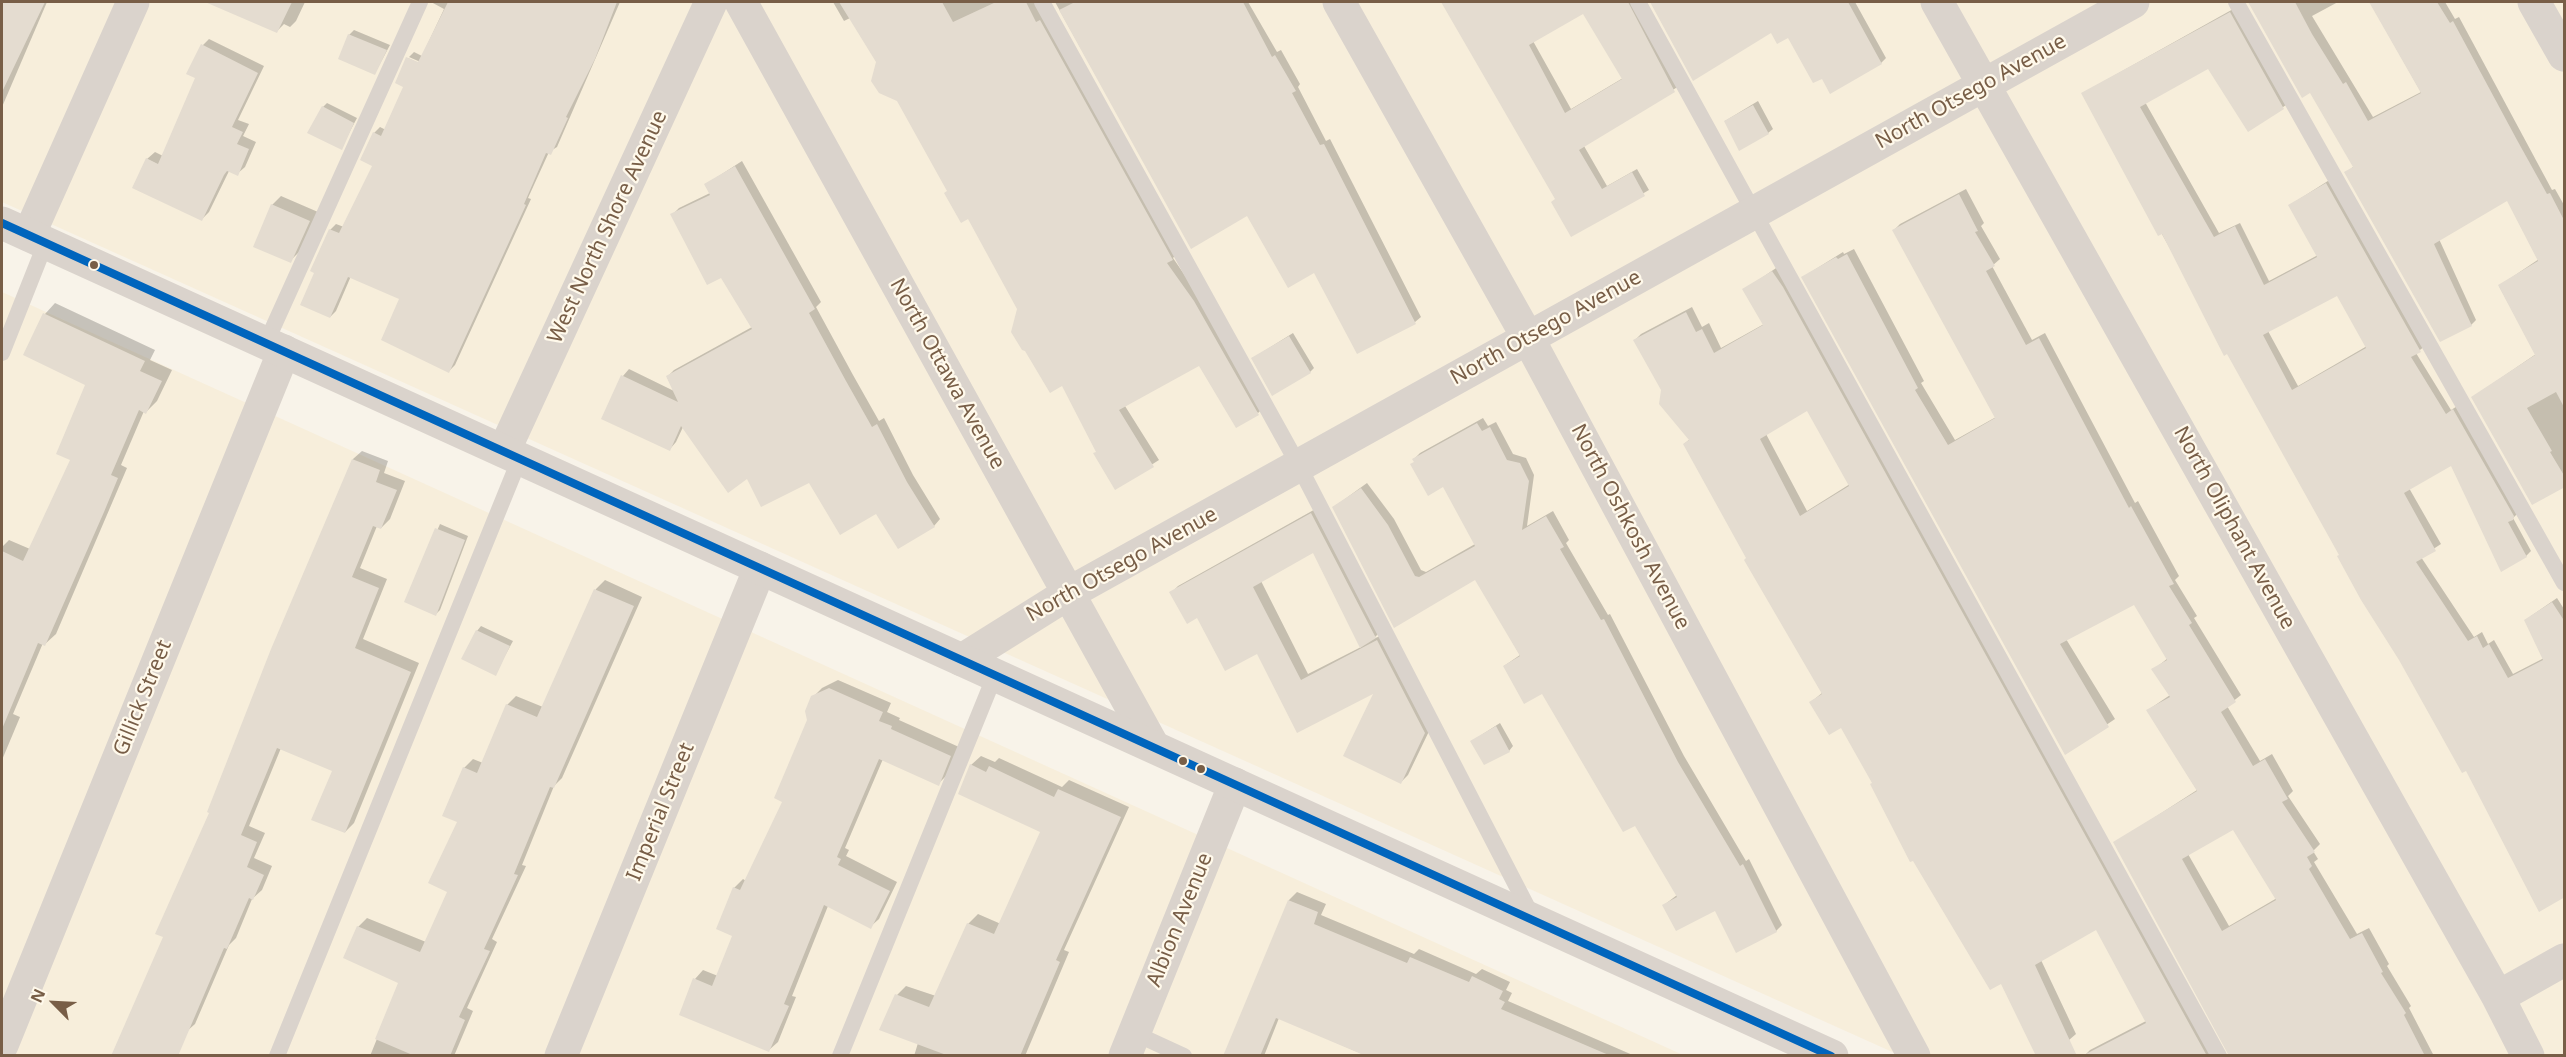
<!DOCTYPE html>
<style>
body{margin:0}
#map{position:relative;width:2566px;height:1057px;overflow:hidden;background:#f8f3e9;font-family:"Noto Sans",sans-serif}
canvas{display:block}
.frame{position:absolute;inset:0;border:3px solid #785e47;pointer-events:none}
.north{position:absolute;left:24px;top:973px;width:60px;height:60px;-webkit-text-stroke:4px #fff9eb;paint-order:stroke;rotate:294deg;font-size:16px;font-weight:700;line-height:24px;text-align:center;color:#785e47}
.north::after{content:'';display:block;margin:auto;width:21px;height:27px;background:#785e47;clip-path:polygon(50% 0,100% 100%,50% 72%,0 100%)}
</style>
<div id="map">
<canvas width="2566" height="1057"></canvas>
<div class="frame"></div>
<div class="north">N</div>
</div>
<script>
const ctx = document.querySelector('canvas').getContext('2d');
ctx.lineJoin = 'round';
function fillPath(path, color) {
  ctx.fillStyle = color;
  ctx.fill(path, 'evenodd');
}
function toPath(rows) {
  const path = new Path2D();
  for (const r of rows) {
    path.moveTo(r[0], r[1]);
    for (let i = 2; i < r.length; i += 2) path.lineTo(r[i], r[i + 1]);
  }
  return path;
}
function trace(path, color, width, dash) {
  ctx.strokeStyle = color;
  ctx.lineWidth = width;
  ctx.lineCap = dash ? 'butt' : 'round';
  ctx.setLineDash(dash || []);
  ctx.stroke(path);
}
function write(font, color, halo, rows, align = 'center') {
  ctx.font = font + ' "Noto Sans",sans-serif';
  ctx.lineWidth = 4.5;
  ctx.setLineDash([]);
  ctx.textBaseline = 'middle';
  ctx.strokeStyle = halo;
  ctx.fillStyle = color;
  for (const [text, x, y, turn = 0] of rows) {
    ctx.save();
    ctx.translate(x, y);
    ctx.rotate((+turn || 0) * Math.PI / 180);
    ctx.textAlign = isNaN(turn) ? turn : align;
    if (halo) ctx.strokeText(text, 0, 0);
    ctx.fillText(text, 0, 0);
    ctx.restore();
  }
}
fillPath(toPath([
 [2,2,2564,2,2564,1055,1899,1055,2,202],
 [2,292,1683,1055,2,1055]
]), '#f7eedb');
fillPath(toPath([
 [2,2,47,2,2,107],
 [232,2,305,2,296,21,290,27,284,24,277,31,228,10],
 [431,2,620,2,557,147,549,152,528,198,531,199,455,365,449,371,401,298,351,276,336,311,330,317,330,230,336,224,344,227,374,165,374,133,380,127,386,130,405,86,408,58,424,66,425,64,409,57,414,52,422,56,444,9],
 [833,2,1038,2,1177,253,1173,258,1199,296,1263,408,1258,413,1200,363,1125,406,1159,460,1115,488,1063,384,969,217,948,191,877,62,850,18,844,21],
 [1055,2,1248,2,1277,52,1281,50,1300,84,1298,87,1326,141,1330,139,1421,317,1415,322,1357,352,1314,271,1248,214,1192,247],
 [1443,2,1633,2,1679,86,1584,146,1607,186,1637,169,1649,190,1571,235,1556,199],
 [1583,12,1623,78,1571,109,1533,41],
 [1651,2,1709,2,1721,22,1759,2,1855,2,1886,58,1881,63,1822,77,1789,36,1772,31,1694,79],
 [2250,2,2338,2,2312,16,2373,117,2421,92,2370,2,2445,2,2455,19,2459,17,2552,190,2555,189,2564,205,2564,485,2473,397,2536,354,2499,286,2539,259,2507,199,2439,239,2476,320,2471,325,2346,173,2354,166,2311,91,2303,96],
 [2235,8,2289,103,2249,130,2209,67,2145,102,2219,233,2240,223,2269,281,2318,255,2290,205,2331,179,2425,346,2416,353,2451,410,2459,405,2518,513,2513,518,2531,551,2526,556,2452,464,2409,488,2441,544,2421,557,2474,637,2482,632,2488,644,2494,640,2513,674,2544,658,2531,616,2557,598,2564,609,2564,894,2466,768,2341,554,2083,93],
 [2337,294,2367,346,2298,386,2268,331],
 [354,30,390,45,375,73,349,35],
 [209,39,264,66,238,120,249,124,243,136,256,142,245,167,237,174,229,171,209,212,202,219,147,159,155,152,163,156,197,77,202,46],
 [1758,101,1773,129,1768,133,1725,121],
 [327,103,357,118,341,148,323,107],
 [742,161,821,302,816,307,853,375,879,421,884,418,913,475,940,519,934,526,877,512,810,481,747,477,683,427,676,442,670,449,603,418,623,376,629,369,674,391,667,377,674,370,752,327,722,276,672,215,679,208,710,193,705,185],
 [1966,189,1984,223,1981,226,2000,259,1992,266,2032,340,2045,333,2135,503,2138,501,2179,576,2175,580,2197,616,2194,618,2241,695,2227,706,2260,761,2272,754,2293,791,2288,796,2320,844,2313,851,2318,859,2314,862,2357,934,2369,928,2389,964,2387,966,2411,1006,2409,1008,2434,1056,2231,1056,2115,843,2197,790,2148,710,2170,695,2153,670,2168,658,2134,603,2066,639,2115,719,2065,753,1803,277,1843,252,1844,254,1854,249,1924,381,1921,383,1955,440,1996,417,1894,230,1900,224],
 [2234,828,2277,898,2229,926,2188,854],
 [281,196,318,212,299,252,290,261,272,205],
 [1779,266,2217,1056,2084,1056,2090,1050,2146,1021,2097,928,2041,960,2076,1034,2069,1040,2002,982,1874,783,1841,726,1811,702,1822,693,1684,444,1690,439,1635,340,1641,334,1692,307,1702,327,1709,323,1721,348,1764,324,1744,290],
 [1807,409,1850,484,1807,511,1766,434],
 [55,303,155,350,150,360,172,370,157,401,146,412,144,411,121,465,127,468,56,634,45,644,43,643,13,714,20,717,2,760,2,547,9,540,30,549,72,459,87,384,25,355,45,314],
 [1293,333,1314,368,1310,372,1253,358],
 [1483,418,1488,426,1496,422,1513,454,1526,458,1534,475,1527,526,1553,511,1569,540,1566,543,1608,615,1610,614,1684,756,1746,861,1749,859,1782,925,1776,931,1716,909,1664,905,1677,895,1635,824,1542,692,1504,666,1520,655,1476,578,1395,625,1334,507,1367,483,1394,519,1421,570,1426,572,1475,544,1443,485,1414,459,1420,453],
 [362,451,388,461,384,473,405,481,390,519,381,528,377,526,360,568,387,579,363,639,419,663,354,823,345,832,334,770,281,748,249,826,265,833,254,858,272,866,262,890,252,899,236,938,229,945,195,1024,186,1032,165,937,272,649,353,459],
 [1319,507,1382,630,1373,639,1385,634,1432,725,1408,775,1401,782,1376,691,1297,731,1258,652,1198,616,1171,593,1178,586],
 [1314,551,1361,647,1308,674,1261,581],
 [440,524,468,536,440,610,436,614,406,601],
 [605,580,642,597,562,778,554,786,522,865,526,866,492,939,497,942,467,1008,473,1011,454,1056,370,1056,400,982,358,927,367,918,426,942,449,892,464,768,473,759,483,763,507,705,516,696,543,707,596,589],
 [481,626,513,641,495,674,477,631],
 [838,680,891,703,887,712,900,718,899,720,959,747,947,775,938,784,883,759,845,848,849,850,846,856,897,882,879,919,870,927,828,906,792,996,796,997,778,1042,769,1050,695,979,703,970,718,976,734,935,734,888,743,879,746,881,784,801,809,720,813,697,822,688],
 [1500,723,1513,746,1509,751,1472,741],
 [981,756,995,762,999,758,1062,787,1069,780,1129,807,1064,950,1069,952,1025,1056,914,1056,918,1043,897,995,906,986,936,996,968,924,978,914,1001,924,1042,831,971,765],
 [1297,892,1326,904,1321,915,1414,954,1419,949,1476,974,1482,969,1510,982,1506,990,1512,993,1508,1001,1635,1056,1367,1056,1279,1018,1264,1056,1236,1056,1289,900]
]), '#0003');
fillPath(toPath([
 [2,2,45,2,2,92],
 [205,2,292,2,277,33],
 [448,2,617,2,595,59,566,117,568,118,551,155,546,153,524,204,526,205,449,373,381,340,399,299,348,277,330,318,300,305,314,273,310,271,329,229,339,233,372,166,360,160,373,132,381,136,403,87,395,83,406,57,418,62],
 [839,2,942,2,953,22,996,2,1026,2,1036,22,1040,20,1173,260,1167,263,1194,301,1259,415,1236,428,1199,366,1119,410,1154,467,1115,490,1093,453,1096,452,1062,386,1050,393,1025,351,1022,350,1011,332,1017,309,968,219,961,223,944,193,947,191,897,101,879,93,871,81,876,62],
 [1075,2,1243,2,1272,57,1275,55,1296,91,1292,93,1320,145,1324,144,1416,324,1357,354,1314,273,1288,288,1247,216,1191,249,1059,10],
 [1441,2,1628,2,1675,92,1579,150,1602,189,1632,172,1645,196,1571,237,1551,202,1555,199],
 [1583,14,1622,79,1565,113,1529,45],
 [1650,2,1848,2,1882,64,1830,94,1822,79,1813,83,1788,38,1777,44,1771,33,1693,81],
 [2248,2,2295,2,2312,34,2343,84,2346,82,2368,121,2421,93,2369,2,2437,2,2450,23,2453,21,2517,140,2547,194,2550,193,2565,222,2565,409,2556,392,2527,408,2552,451,2550,452,2565,477,2565,487,2532,505,2471,397,2535,355,2498,285,2538,261,2507,201,2434,244,2472,326,2440,342,2344,172,2353,167,2310,93,2302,98],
 [2230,12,2284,109,2248,132,2208,69,2140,107,2214,237,2235,226,2264,285,2317,257,2288,205,2326,183,2421,352,2411,357,2446,414,2453,409,2514,516,2513,520,2508,522,2527,557,2501,572,2451,466,2404,493,2436,551,2416,562,2468,641,2477,636,2483,648,2489,644,2508,678,2543,660,2524,620,2552,602,2565,622,2565,897,2539,912,2466,771,2462,773,2399,660,2361,600,2337,556,2339,555,2227,354,2224,356,2162,234,2158,236,2081,93],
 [2337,296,2366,348,2292,390,2263,335],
 [348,34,387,50,375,75,338,59],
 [201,44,258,73,232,127,243,132,237,144,249,149,238,176,227,171,224,175,202,221,132,188,146,158,158,164,195,78,186,74],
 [1753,105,1769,134,1739,151,1724,121],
 [322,106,354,123,342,150,307,133],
 [735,166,815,309,809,313,846,381,872,427,877,424,907,482,935,527,898,549,876,514,840,535,809,483,761,507,747,479,728,493,681,426,670,451,601,419,621,375,678,402,666,376,752,329,721,278,707,285,670,214,710,195,704,184],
 [1959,194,1978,231,1975,232,1995,266,1986,271,2026,345,2039,338,2129,508,2131,506,2174,584,2169,586,2192,623,2189,625,2236,702,2221,712,2253,766,2265,759,2288,799,2282,802,2315,852,2307,857,2312,866,2309,869,2350,939,2362,933,2383,972,2381,973,2406,1013,2404,1015,2425,1056,2229,1056,2113,842,2197,791,2146,710,2170,697,2151,669,2167,660,2134,605,2060,644,2109,727,2065,755,1801,277,1836,257,1838,259,1847,254,1918,388,1915,390,1948,445,1995,418,1892,230],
 [2233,830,2276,900,2222,931,2182,859],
 [271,204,310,221,291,263,253,247],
 [1772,271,1783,287,2207,1056,2082,1056,2146,1023,2096,930,2035,965,2077,1056,2036,1056,2001,984,1990,990,1913,861,1910,862,1870,784,1872,783,1841,728,1829,735,1809,702,1822,694,1744,560,1746,558,1683,444,1689,440,1659,404,1661,390,1633,340,1686,312,1696,332,1702,329,1714,353,1763,325,1742,289],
 [1807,411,1849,486,1800,516,1760,439],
 [43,313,145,361,140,371,162,381,146,414,139,410,111,475,118,478,104,512,45,646,38,643,2,729,2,551,23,561,70,460,56,454,85,385,23,355],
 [1289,336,1311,373,1272,396,1251,358],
 [1477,423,1482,431,1490,427,1507,460,1520,463,1529,481,1522,530,1546,516,1564,547,1560,549,1601,620,1604,619,1678,762,1740,866,1743,864,1777,932,1736,953,1715,911,1676,931,1662,905,1677,897,1635,826,1623,832,1542,694,1524,704,1503,666,1520,656,1475,580,1394,628,1332,507,1361,488,1388,525,1415,576,1419,577,1475,546,1443,487,1428,496,1410,464,1414,462,1412,459],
 [352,459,380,470,376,482,397,490,381,529,373,526,352,577,379,588,355,648,411,672,345,833,311,820,332,771,277,748,241,835,257,842,247,867,264,875,253,900,249,898,227,949,224,948,178,1056,111,1056,163,937,155,934,209,813,207,812,271,649],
 [1311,513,1376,638,1360,648,1313,553,1253,587,1301,680,1377,640,1425,733,1401,784,1343,756,1373,694,1297,733,1257,654,1225,671,1197,618,1187,624,1169,592],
 [435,528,465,540,436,616,404,602],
 [594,589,634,606,554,788,550,787,514,874,518,875,484,949,490,951,459,1017,465,1020,450,1056,415,1056,375,1039,398,983,343,958,357,926,420,952,447,892,428,883,457,822,442,816,463,767,477,773,506,704,537,717],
 [476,630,510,646,496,676,461,659],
 [829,688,883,712,879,721,892,726,891,729,951,756,939,786,879,759,837,857,841,859,838,865,890,891,871,929,824,905,784,1004,789,1006,769,1052,679,1015,693,978,712,986,732,936,716,929,733,887,740,890,782,802,774,798,807,720,805,711,811,696],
 [1496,726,1510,752,1484,765,1470,741],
 [970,764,986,772,989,766,1054,797,1058,789,1121,817,1056,960,1060,962,1020,1056,949,1056,879,1030,895,994,929,1007,967,923,994,934,1040,832,958,794],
 [1288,900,1318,912,1314,924,1407,963,1410,957,1469,982,1472,976,1503,991,1499,999,1505,1002,1501,1009,1611,1056,1366,1056,1276,1018,1260,1056,1223,1056]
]), '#e4dcd0');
trace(toPath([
 [1042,2,1299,466,1532,916],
 [1638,2,2219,1056],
 [2236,2,2564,583],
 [266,343,420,2],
 [2,353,46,242],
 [1134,1033,1184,1056],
 [277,1056,520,458],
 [840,1056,995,675]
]), '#dad3cc', 16);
trace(toPath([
 [741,2,1153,746],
 [1339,2,1528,338,1914,1056],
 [1937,2,2498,997,2528,1056],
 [2534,2,2564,55],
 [29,235,133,2],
 [504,451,711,2],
 [962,660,1069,593,2133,2],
 [2498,997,2564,960],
 [2,1045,284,351],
 [561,1056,760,568],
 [1125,1056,1235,784]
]), '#dad3cc', 33);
trace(toPath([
 [2,223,1832,1056]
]), '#dad3cc', 33);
trace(toPath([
 [2,223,1831,1056]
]), '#0065bd', 8);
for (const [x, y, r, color] of [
 [94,265,5,"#785e47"],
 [1183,761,5,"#785e47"],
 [1201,769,5,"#785e47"]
]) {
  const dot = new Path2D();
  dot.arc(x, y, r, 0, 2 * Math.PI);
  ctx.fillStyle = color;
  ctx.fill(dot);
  trace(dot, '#fff9eb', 2);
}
write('21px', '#785e47', '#fff9eb', [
 ["North Otsego Avenue",1971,92,-29],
 ["West North Shore Avenue",608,227,-65],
 ["North Otsego Avenue",1546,328,-29],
 ["North Ottawa Avenue",947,374,61],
 ["North Oshkosh Avenue",1630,527,62],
 ["North Oliphant Avenue",2234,528,61],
 ["North Otsego Avenue",1122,565,-29],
 ["Gillick Street",143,698,-68],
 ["Imperial Street",661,812,-68],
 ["Albion Avenue",1180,920,-68]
]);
</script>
